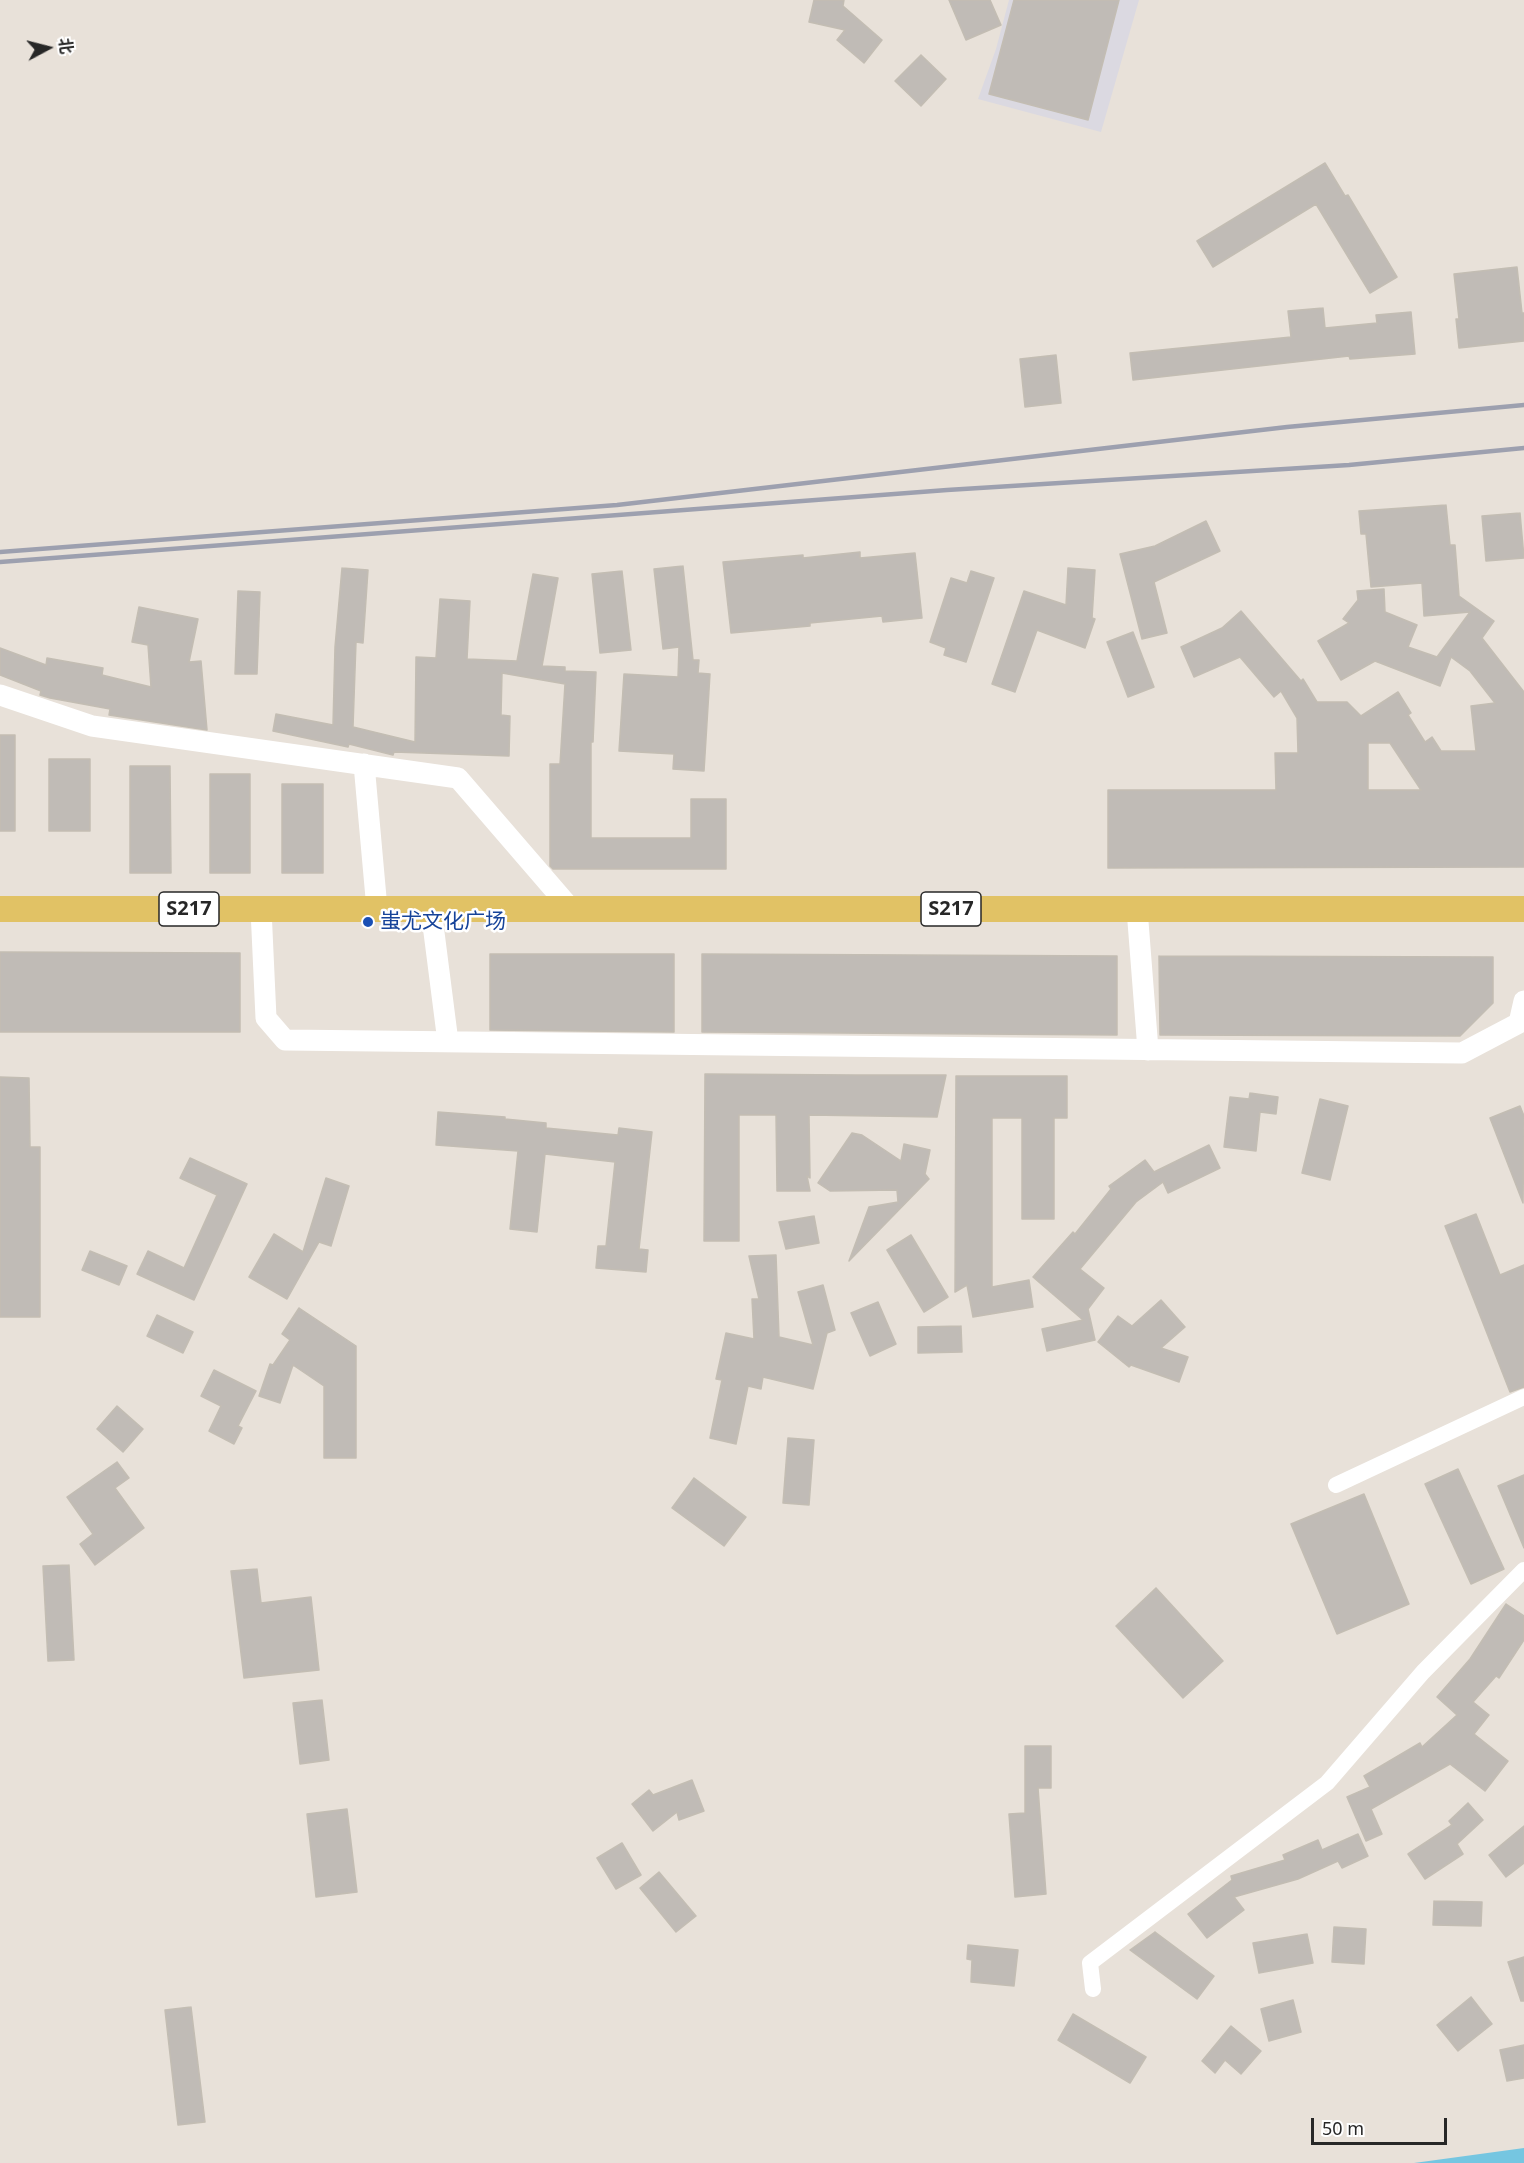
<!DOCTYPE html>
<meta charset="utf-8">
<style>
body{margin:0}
#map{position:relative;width:1524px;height:2163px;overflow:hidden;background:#e8e1d9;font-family:"Noto Sans","Noto Sans SC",sans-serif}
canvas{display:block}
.north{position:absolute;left:18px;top:18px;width:60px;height:60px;-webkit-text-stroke:4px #fff;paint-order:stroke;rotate:83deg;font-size:16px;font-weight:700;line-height:24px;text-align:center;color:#272727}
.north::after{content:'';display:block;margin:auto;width:21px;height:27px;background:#272727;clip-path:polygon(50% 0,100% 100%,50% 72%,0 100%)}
.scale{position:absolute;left:1311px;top:2118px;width:136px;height:27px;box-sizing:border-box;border:3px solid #272727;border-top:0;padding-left:8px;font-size:18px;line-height:21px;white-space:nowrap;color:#272727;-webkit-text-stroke:4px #fff;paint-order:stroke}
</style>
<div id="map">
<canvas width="1524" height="2163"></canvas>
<div class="north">北</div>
<div class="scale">50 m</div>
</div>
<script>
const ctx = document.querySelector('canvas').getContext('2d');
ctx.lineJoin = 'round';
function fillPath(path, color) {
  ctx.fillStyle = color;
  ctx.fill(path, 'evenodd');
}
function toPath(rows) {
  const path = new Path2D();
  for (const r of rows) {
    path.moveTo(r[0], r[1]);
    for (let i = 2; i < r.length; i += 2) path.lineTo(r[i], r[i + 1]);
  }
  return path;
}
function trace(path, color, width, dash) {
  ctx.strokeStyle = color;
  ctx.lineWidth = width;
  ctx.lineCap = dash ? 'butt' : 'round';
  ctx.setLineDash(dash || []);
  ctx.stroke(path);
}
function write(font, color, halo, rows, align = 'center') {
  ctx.font = font + ' "Noto Sans","Noto Sans SC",sans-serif';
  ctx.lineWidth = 5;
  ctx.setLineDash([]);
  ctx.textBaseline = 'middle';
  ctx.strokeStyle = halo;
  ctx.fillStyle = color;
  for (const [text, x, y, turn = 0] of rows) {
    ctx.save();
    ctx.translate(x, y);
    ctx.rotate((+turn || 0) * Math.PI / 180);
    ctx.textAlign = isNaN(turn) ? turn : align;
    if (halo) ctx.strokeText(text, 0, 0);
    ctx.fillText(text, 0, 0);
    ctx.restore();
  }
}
fillPath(toPath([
 [1009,0,1139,0,1101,132,978,99,996,49]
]), '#dbd9e1');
fillPath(toPath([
 [1524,2148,1524,2163,1414,2163]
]), '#75c6e1');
const building = toPath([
 [814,0,844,0,843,6,882,40,864,63,837,40,845,30,809,22,814,0],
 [949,0,990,0,1001,25,966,40,949,0],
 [1014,0,1119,0,1088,120,989,94,1014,0],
 [921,55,946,79,921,106,895,81,921,55],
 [1325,163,1345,196,1348,195,1397,277,1370,293,1316,204,1213,267,1197,241,1325,163],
 [1517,267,1522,313,1524,313,1524,341,1459,348,1456,319,1459,319,1454,274,1517,267],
 [1323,308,1325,328,1377,323,1376,315,1411,312,1415,354,1350,359,1349,356,1133,380,1130,353,1291,337,1288,311,1323,308],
 [1056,355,1061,403,1025,407,1020,359,1056,355],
 [1446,505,1450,545,1455,545,1459,596,1494,621,1482,638,1524,692,1524,867,1108,868,1108,790,1276,790,1275,753,1298,753,1297,718,1281,691,1274,697,1240,657,1194,677,1181,647,1222,628,1241,611,1301,681,1303,679,1317,702,1347,702,1361,716,1398,692,1411,713,1408,715,1425,742,1432,737,1441,751,1476,751,1471,706,1495,703,1470,671,1451,657,1440,686,1375,661,1341,680,1318,641,1349,623,1343,619,1358,600,1357,591,1384,589,1385,612,1417,625,1408,647,1437,657,1470,612,1424,616,1422,583,1371,587,1366,534,1361,534,1359,511,1446,505],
 [1368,743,1390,743,1421,790,1368,790,1368,743],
 [1520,513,1524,558,1486,561,1482,516,1520,513],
 [1206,521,1220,551,1154,582,1167,633,1142,639,1120,554,1155,546,1206,521],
 [860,552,860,558,915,553,922,618,883,622,882,616,810,623,810,626,731,633,723,562,803,555,803,558,860,552],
 [683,566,693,660,699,660,698,673,710,674,704,771,673,769,674,754,619,751,624,674,678,677,679,647,663,649,654,569,683,566],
 [342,568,368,570,363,643,356,642,353,727,415,742,416,657,436,658,440,599,470,601,467,659,517,661,533,574,558,578,542,666,565,667,565,671,596,672,593,742,591,742,591,838,691,838,691,799,726,799,726,869,553,869,550,866,550,764,560,764,565,684,502,673,501,715,510,716,509,756,394,752,393,755,349,744,348,747,273,731,276,714,333,725,335,647,342,568],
 [1068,568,1095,570,1092,618,1095,619,1085,648,1037,630,1015,692,992,684,1024,591,1066,605,1068,568],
 [622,571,631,650,600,653,592,574,622,571],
 [971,571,994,578,966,662,944,655,946,648,930,642,951,578,967,583,971,571],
 [238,591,260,592,257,674,235,674,238,591],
 [139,607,198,619,189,662,201,661,207,730,109,715,110,709,50,698,40,695,41,691,0,675,0,648,46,665,47,658,103,668,102,675,151,687,148,645,132,642,139,607],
 [1133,632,1154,687,1128,697,1107,642,1133,632],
 [0,735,15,735,15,831,0,831,0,735],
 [49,759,90,759,90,831,49,831,49,759],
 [130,766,170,766,171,873,130,873,130,766],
 [210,774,250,774,250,873,210,873,210,774],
 [282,784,323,784,323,873,282,873,282,784],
 [0,952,240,953,240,1032,0,1032,0,952],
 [490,954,674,954,674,1032,490,1030,490,954],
 [702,954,1117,956,1117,1035,702,1032,702,954],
 [1159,956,1493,957,1493,1003,1460,1036,1160,1035,1159,956],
 [705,1074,855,1075,946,1075,937,1117,809,1115,810,1178,807,1176,810,1191,777,1191,776,1115,739,1115,739,1241,704,1241,705,1074],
 [956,1076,1067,1076,1067,1118,1054,1118,1054,1219,1022,1219,1022,1118,992,1118,992,1287,1029,1280,1033,1307,973,1317,967,1285,955,1292,956,1076],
 [0,1077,29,1078,30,1147,40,1147,40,1317,0,1317,0,1077],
 [1250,1093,1278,1097,1276,1114,1260,1112,1256,1151,1224,1147,1230,1097,1249,1099,1250,1093],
 [1320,1099,1348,1106,1330,1180,1302,1173,1320,1099],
 [1520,1106,1524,1116,1523,1203,1490,1118,1520,1106],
 [438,1112,505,1117,505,1119,546,1123,546,1128,618,1135,619,1128,652,1132,639,1249,648,1250,646,1272,596,1268,598,1246,606,1246,615,1162,545,1154,537,1232,510,1229,518,1151,436,1145,438,1112],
 [852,1133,862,1135,901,1161,904,1144,930,1150,925,1174,929,1179,849,1261,869,1207,898,1202,897,1190,830,1191,818,1183,852,1133],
 [1209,1145,1220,1168,1168,1193,1163,1182,1136,1202,1080,1269,1104,1288,1088,1309,1095,1340,1047,1351,1042,1329,1083,1320,1033,1277,1073,1232,1075,1234,1111,1189,1109,1186,1145,1160,1154,1172,1209,1145],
 [190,1158,247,1184,194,1300,137,1274,148,1251,184,1268,217,1195,180,1178,190,1158],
 [326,1178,349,1186,331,1246,319,1242,287,1299,249,1277,274,1234,303,1252,326,1178],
 [1476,1214,1500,1275,1524,1265,1524,1387,1510,1392,1445,1226,1476,1214],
 [814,1216,819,1243,786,1249,779,1222,814,1216],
 [911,1235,948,1297,924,1312,887,1250,911,1235],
 [90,1251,127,1266,119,1285,82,1270,90,1251],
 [776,1255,779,1337,813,1345,798,1292,823,1285,835,1330,827,1333,813,1389,763,1377,761,1389,748,1386,736,1444,710,1438,722,1380,716,1379,726,1333,754,1339,752,1299,759,1299,749,1256,776,1255],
 [1161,1300,1185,1327,1161,1348,1188,1357,1179,1382,1131,1365,1129,1367,1098,1342,1118,1316,1132,1326,1161,1300],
 [878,1302,896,1344,870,1356,851,1313,878,1302],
 [299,1308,356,1346,356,1458,324,1458,324,1386,293,1365,280,1403,259,1396,270,1364,273,1365,290,1340,282,1334,299,1308],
 [157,1315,193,1332,183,1353,147,1336,157,1315],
 [961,1326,962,1352,918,1353,918,1327,961,1326],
 [214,1370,256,1391,238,1426,242,1428,234,1444,209,1431,221,1406,201,1396,214,1370],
 [117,1406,143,1429,123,1452,97,1429,117,1406],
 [788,1438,814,1440,809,1505,783,1503,788,1438],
 [117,1462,129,1478,115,1488,144,1528,95,1565,80,1544,93,1534,67,1497,117,1462],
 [1458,1469,1504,1569,1471,1584,1425,1484,1458,1469],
 [1524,1475,1524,1548,1498,1486,1524,1475],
 [694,1478,746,1517,724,1546,672,1508,694,1478],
 [1364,1494,1409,1604,1337,1634,1291,1524,1364,1494],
 [69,1565,74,1660,48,1661,43,1566,69,1565],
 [257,1569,261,1603,311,1597,319,1670,244,1678,231,1571,257,1569],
 [1156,1588,1223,1661,1183,1698,1116,1626,1156,1588],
 [1506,1604,1524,1616,1524,1640,1499,1678,1496,1676,1473,1702,1489,1715,1474,1734,1508,1761,1485,1791,1450,1764,1371,1809,1382,1834,1366,1841,1347,1797,1370,1787,1364,1776,1420,1743,1422,1747,1457,1715,1437,1697,1470,1659,1506,1604],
 [322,1700,329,1760,300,1764,293,1703,322,1700],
 [1025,1746,1051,1746,1051,1788,1038,1788,1046,1894,1015,1897,1009,1814,1025,1813,1025,1746],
 [692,1780,704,1811,679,1820,677,1812,653,1831,632,1804,649,1790,653,1795,692,1780],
 [1468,1803,1483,1820,1457,1844,1463,1854,1425,1879,1408,1854,1452,1825,1449,1821,1468,1803],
 [347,1809,357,1892,316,1897,307,1814,347,1809],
 [1524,1826,1524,1863,1506,1877,1489,1855,1524,1826],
 [1358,1834,1368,1856,1342,1868,1338,1861,1298,1879,1234,1897,1244,1910,1207,1938,1188,1914,1232,1880,1231,1876,1285,1860,1283,1855,1318,1840,1322,1850,1358,1834],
 [622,1843,641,1875,616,1889,597,1858,622,1843],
 [659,1872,696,1916,676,1932,640,1888,659,1872],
 [1434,1901,1482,1902,1481,1926,1433,1925,1434,1901],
 [1334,1927,1366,1929,1364,1964,1332,1962,1334,1927],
 [1155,1932,1214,1976,1197,1999,1130,1950,1155,1932],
 [1307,1934,1313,1963,1259,1973,1253,1943,1307,1934],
 [968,1945,1018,1950,1014,1986,971,1982,972,1960,967,1959,968,1945],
 [1524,1957,1524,2001,1521,2001,1508,1962,1524,1957],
 [1471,1997,1492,2024,1458,2051,1437,2025,1471,1997],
 [1293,2000,1301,2032,1269,2041,1261,2009,1293,2000],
 [191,2007,205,2122,178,2125,165,2010,191,2007],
 [1073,2014,1146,2057,1130,2083,1058,2040,1073,2014],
 [1231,2026,1261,2051,1241,2074,1225,2060,1215,2073,1202,2061,1231,2026],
 [1524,2045,1524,2078,1507,2081,1500,2050,1524,2045]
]);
fillPath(building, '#c0bbb6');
trace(building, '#c3bdb3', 1.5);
trace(toPath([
 [1336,1485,1524,1397],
 [1093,1989,1090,1963,1327,1783,1423,1672,1524,1570]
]), '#fff', 16);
trace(toPath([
 [0,695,92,726,458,778,571,909],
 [364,764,377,909],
 [261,909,266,1018,285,1040,1462,1053,1519,1023,1524,1001],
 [431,909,448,1042],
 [1137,909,1148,1050]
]), '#fff', 21);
trace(toPath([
 [0,909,1524,909]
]), '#e1c265', 26);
trace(toPath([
 [0,552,617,505,1287,427,1524,405],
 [0,562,947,490,1349,465,1524,448]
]), '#9da0af', 4.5);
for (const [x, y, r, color] of [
 [368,922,6,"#1a4fb4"]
]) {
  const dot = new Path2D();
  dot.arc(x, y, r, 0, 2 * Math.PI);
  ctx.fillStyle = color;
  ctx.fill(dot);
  trace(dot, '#fff', 2);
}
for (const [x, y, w] of [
 [189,909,60],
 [951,909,60]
]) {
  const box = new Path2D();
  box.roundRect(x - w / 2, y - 17, w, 34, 4.5);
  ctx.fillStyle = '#fff';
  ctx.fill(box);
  trace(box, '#272727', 1.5);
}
write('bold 20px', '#272727', null, [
 ["S217",189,909],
 ["S217",951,909]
]);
write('21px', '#164399', '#fff', [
 ["蚩尤文化广场",380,922]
], 'left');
</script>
